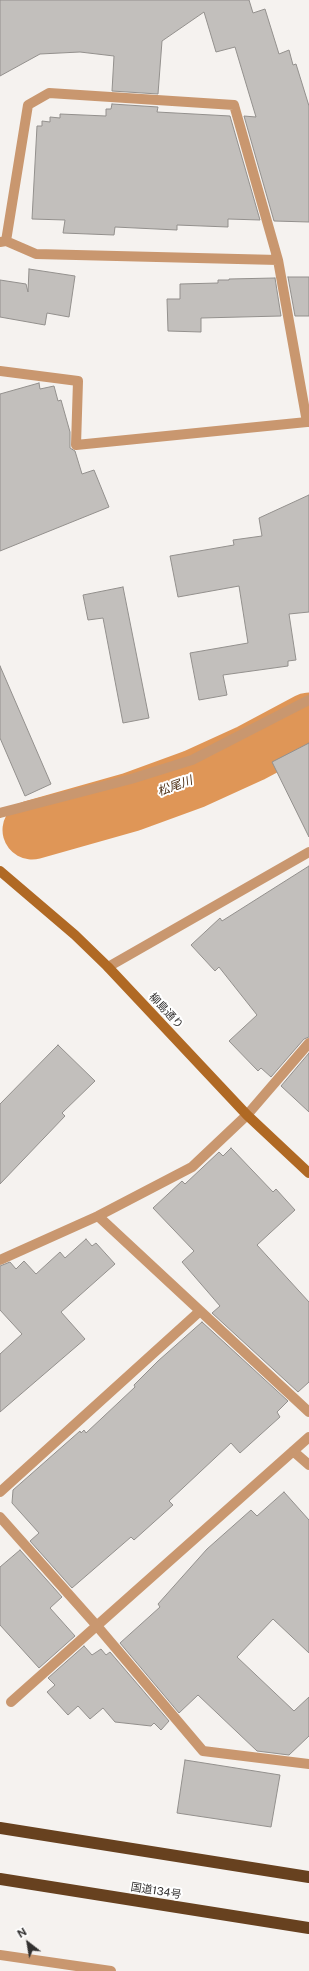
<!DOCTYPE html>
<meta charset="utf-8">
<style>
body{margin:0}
#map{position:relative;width:309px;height:1971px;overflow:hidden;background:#f5f2ef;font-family:"Public Sans",sans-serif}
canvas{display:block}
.north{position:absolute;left:8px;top:1923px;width:40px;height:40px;-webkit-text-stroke:3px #fff;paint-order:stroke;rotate:329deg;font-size:11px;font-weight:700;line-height:16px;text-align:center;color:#32302f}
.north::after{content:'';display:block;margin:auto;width:14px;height:18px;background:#32302f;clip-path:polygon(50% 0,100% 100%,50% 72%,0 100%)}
</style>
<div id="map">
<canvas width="309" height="1971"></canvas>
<div class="north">N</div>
</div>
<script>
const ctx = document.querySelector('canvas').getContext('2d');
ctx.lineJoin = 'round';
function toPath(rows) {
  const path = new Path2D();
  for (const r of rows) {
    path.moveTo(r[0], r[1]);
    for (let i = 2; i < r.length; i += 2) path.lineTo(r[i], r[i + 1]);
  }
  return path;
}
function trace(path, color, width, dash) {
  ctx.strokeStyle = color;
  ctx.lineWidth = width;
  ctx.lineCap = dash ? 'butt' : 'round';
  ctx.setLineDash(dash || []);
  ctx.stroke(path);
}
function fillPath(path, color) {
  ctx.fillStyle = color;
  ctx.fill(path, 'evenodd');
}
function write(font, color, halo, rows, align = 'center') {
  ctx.font = font + ' "Public Sans","Noto Sans JP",sans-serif';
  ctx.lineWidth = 4;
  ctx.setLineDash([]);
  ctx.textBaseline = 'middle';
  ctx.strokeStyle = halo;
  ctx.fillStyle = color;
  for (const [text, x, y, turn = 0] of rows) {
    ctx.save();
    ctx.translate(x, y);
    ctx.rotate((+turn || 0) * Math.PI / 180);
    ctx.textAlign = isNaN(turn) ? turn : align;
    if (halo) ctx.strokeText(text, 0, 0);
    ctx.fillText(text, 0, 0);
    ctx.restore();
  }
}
trace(toPath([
 [32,830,131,802,194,779,251,753,309,722]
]), '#df9657', 59);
const building = toPath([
 [0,0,249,0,253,13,265,9,279,54,289,50,293,65,296,64,309,106,309,222,274,221,244,116,256,117,235,47,216,52,204,12,162,41,158,94,112,91,114,56,80,52,40,54,0,76,0,0],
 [112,104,158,107,157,112,230,116,260,220,228,219,228,227,177,225,177,230,115,227,114,235,63,233,65,220,32,219,37,126,42,126,42,121,50,122,50,117,60,118,60,114,106,116,106,109,111,109,112,104],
 [29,269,75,276,69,317,47,313,45,325,0,317,0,280,26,284,28,292,29,269],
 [288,277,309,277,309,316,295,316,288,277],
 [275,278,281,316,201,318,201,332,168,331,167,299,180,299,180,284,218,283,218,280,229,280,229,279,275,278],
 [39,383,40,389,54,386,58,401,61,400,70,432,70,448,75,451,82,474,94,470,109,507,0,551,0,394,39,383],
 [309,495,309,612,289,614,296,660,288,661,288,666,223,675,227,695,199,700,190,653,248,643,239,586,178,597,170,556,234,545,233,540,262,536,259,518,309,495],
 [123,587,149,718,123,723,103,618,88,620,83,595,123,587],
 [0,666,51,784,25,796,0,738,0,666],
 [309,743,309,837,272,762,309,743],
 [309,866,309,1037,304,1039,271,1077,261,1068,258,1071,229,1041,257,1015,219,967,215,971,191,945,220,918,222,921,309,866],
 [58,1045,95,1081,62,1113,65,1116,0,1184,0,1104,58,1045],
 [309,1053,309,1112,281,1086,309,1053],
 [231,1148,273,1192,276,1189,295,1210,257,1245,309,1302,309,1382,298,1392,212,1313,220,1306,182,1262,194,1251,153,1208,182,1181,185,1184,219,1152,223,1156,231,1148],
 [86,1239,92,1246,96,1243,115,1264,61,1312,85,1339,0,1412,0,1354,22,1334,0,1310,0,1266,10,1262,16,1269,24,1261,36,1274,60,1252,65,1258,86,1239],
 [202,1322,288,1401,277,1412,280,1417,240,1453,231,1443,169,1501,173,1505,134,1540,131,1537,72,1588,30,1541,39,1533,12,1503,13,1490,80,1431,81,1433,84,1430,86,1433,135,1387,134,1385,158,1361,202,1322],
 [284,1492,309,1520,309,1653,273,1619,237,1657,294,1711,309,1697,309,1736,289,1755,257,1751,198,1695,179,1713,120,1643,160,1607,158,1604,207,1549,251,1510,257,1516,284,1492],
 [20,1550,62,1597,50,1608,75,1636,39,1668,0,1625,0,1567,20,1550],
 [84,1646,92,1655,101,1649,106,1655,110,1652,169,1721,161,1730,154,1723,151,1726,115,1722,103,1708,90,1719,78,1706,68,1715,47,1692,55,1685,48,1678,84,1646],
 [185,1760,280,1775,271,1827,177,1813,185,1760]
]);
fillPath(building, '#c2bfbc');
trace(building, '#93908d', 1);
trace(toPath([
 [0,371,78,381,76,445,307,422],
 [0,813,131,779,192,760,309,700],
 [0,1955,111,1971]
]), '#c9976f', 10);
trace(toPath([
 [0,242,6,241,36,254,278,260,234,105,49,93,28,105,6,241],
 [278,260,307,422,309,422],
 [108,967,309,852],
 [98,1216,309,1412],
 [0,1260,98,1216,192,1167,247,1115,309,1043],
 [293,1451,309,1465],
 [0,1492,200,1311],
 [0,1517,97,1626,203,1751,309,1764],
 [11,1702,309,1437]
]), '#c9976f', 10);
trace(toPath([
 [0,871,75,935,108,967,247,1115,309,1173]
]), '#b06924', 10);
trace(toPath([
 [0,1828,309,1877],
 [0,1879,309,1928]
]), '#67411f', 12);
write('11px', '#32302f', '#fff', [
 ["柳島通り",166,1011,47],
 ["国道134号",156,1891,9]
]);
write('italic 12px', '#4c2e13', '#fff', [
 ["松尾川",175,786,-20]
]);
</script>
